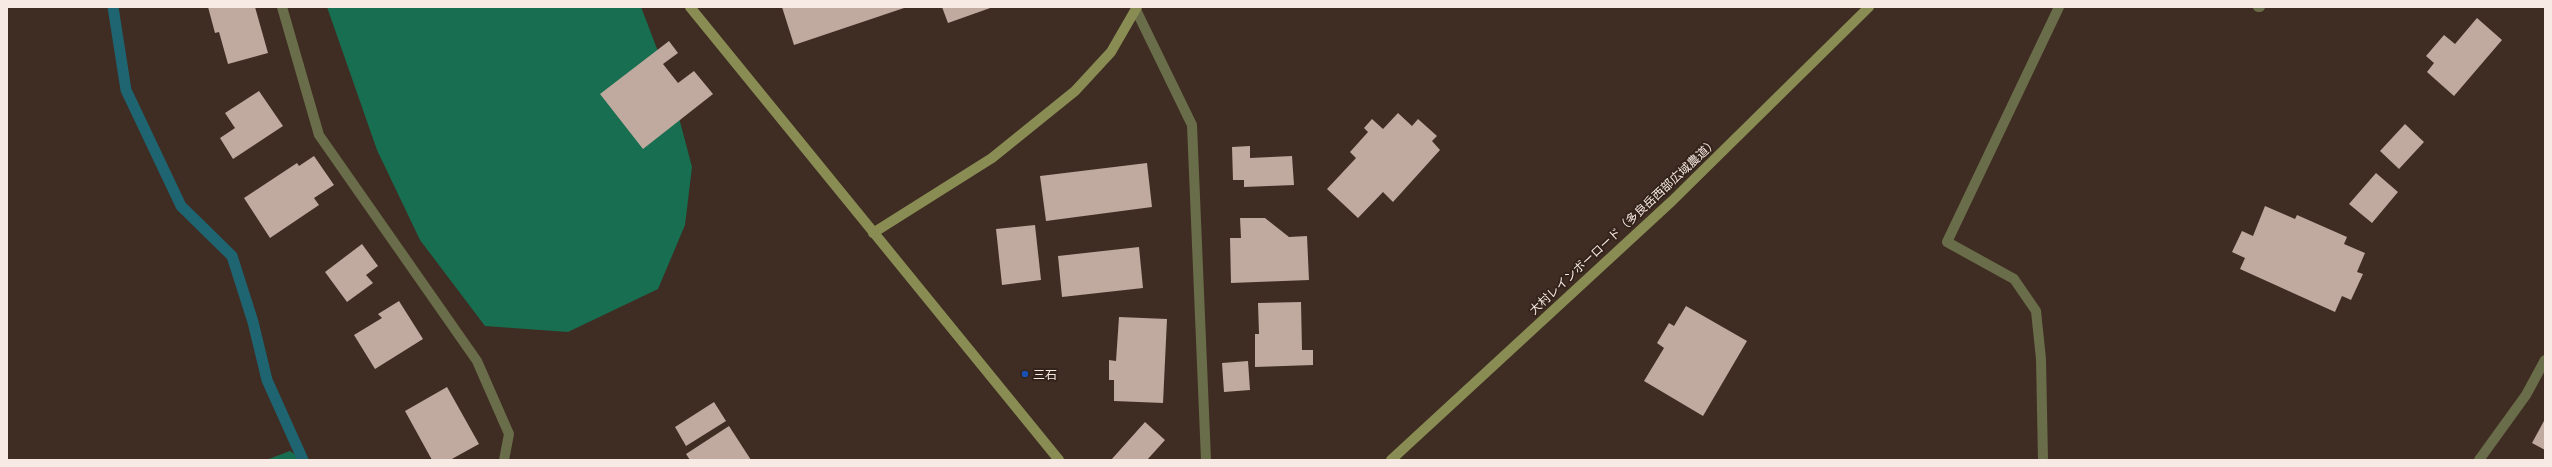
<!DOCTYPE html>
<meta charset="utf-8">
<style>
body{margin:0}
#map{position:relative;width:2552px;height:467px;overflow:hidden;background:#3f2d23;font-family:Georgia,serif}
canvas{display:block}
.frame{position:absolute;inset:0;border:8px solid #f7eae4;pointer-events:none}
</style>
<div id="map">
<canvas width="2552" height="467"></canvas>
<div class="frame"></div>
</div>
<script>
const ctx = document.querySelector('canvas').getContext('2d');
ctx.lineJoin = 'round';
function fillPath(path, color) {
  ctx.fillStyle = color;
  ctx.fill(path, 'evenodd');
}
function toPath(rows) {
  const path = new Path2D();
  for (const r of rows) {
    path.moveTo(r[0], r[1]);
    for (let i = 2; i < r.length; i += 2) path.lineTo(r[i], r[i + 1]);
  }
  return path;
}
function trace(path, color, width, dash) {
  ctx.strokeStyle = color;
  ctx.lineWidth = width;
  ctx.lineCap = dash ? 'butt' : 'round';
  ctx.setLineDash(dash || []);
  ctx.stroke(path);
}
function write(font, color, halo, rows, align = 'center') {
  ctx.font = font + ' Georgia,"Noto Sans JP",serif';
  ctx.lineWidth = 4;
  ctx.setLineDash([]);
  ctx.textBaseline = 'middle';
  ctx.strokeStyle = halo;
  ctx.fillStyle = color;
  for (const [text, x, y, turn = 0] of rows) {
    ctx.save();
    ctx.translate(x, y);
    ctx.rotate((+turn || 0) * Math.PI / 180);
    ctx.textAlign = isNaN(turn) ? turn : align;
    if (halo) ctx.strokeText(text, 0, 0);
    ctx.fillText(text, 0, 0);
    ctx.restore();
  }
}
fillPath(toPath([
 [327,7,641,7,669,80,692,167,685,225,658,289,568,332,485,326,420,240,377,150],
 [290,451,303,460,266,460]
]), '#186e50');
trace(toPath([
 [113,7,126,90,181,206,232,256,253,322,267,380,303,460]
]), '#1f6471', 11);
fillPath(toPath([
 [208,7,255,7,268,53,228,64,219,32,215,33],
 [782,7,907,7,794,45],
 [942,7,993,7,948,23],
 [2477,18,2502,40,2454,96,2427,72,2434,63,2426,56,2444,35,2455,44],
 [669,41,678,53,663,64,678,83,694,71,713,94,643,149,600,94],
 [259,91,283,126,233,159,220,138,235,128,225,113],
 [1398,113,1412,126,1418,119,1437,136,1432,141,1440,150,1393,202,1383,192,1358,218,1327,189,1356,158,1350,152,1368,132,1364,128,1372,119,1383,129],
 [2405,124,2424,142,2399,169,2380,151],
 [1250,146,1250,158,1292,156,1294,185,1244,187,1244,180,1233,180,1232,147],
 [314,156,334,185,314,198,319,205,270,238,244,198,297,163,299,166],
 [1147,163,1152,207,1046,221,1040,176],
 [2376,173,2398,192,2372,223,2349,204],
 [2265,206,2295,219,2297,215,2347,237,2344,244,2365,253,2357,272,2363,274,2351,300,2342,296,2335,312,2240,269,2245,258,2232,252,2242,231,2253,236],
 [1240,218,1265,218,1289,237,1307,236,1309,280,1231,283,1230,238,1241,238],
 [1035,225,1041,280,1002,285,996,229],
 [362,244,378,266,366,275,373,283,347,302,325,272],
 [1139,247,1143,288,1062,297,1058,256],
 [399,301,423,339,375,369,354,335,382,318,378,314],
 [1301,302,1302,350,1313,350,1313,365,1255,367,1255,334,1259,334,1258,303],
 [1686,306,1747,341,1703,416,1644,381,1664,348,1657,343,1669,323,1674,326],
 [1119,317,1167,319,1163,403,1114,401,1114,380,1109,380,1109,360,1116,361],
 [1248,361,1250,390,1224,392,1222,363],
 [447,387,479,444,450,460,432,460,405,411],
 [714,402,726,421,686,446,675,427],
 [2545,419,2545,450,2532,443],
 [1145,422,1165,440,1147,460,1111,460],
 [729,426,751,460,690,460,686,454]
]), '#c0a99e');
trace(toPath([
 [282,7,319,135,477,361,509,434,504,460],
 [2258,7,2260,7],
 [1136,10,1192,125,1206,460],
 [2043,460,2041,359,2036,311,2014,279,1947,242,2059,7],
 [2479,460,2526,395,2545,360]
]), '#6a6d49', 10);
trace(toPath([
 [690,7,1059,460],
 [873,233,992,158,1075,91,1111,52,1137,7],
 [1391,460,1672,201,1869,7]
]), '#898d54', 10);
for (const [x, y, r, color] of [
 [1025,374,4,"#1a4fb4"]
]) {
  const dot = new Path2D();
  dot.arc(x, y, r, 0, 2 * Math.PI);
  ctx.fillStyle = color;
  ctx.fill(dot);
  trace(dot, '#34231a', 1.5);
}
write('12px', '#f7eae4', '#34231a', [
 ["大村レインボーロード（多良岳西部広域農道）",1623,226,-43]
]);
write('12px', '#f7eae4', '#34231a', [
 ["三石",1033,374]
], 'left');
</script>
